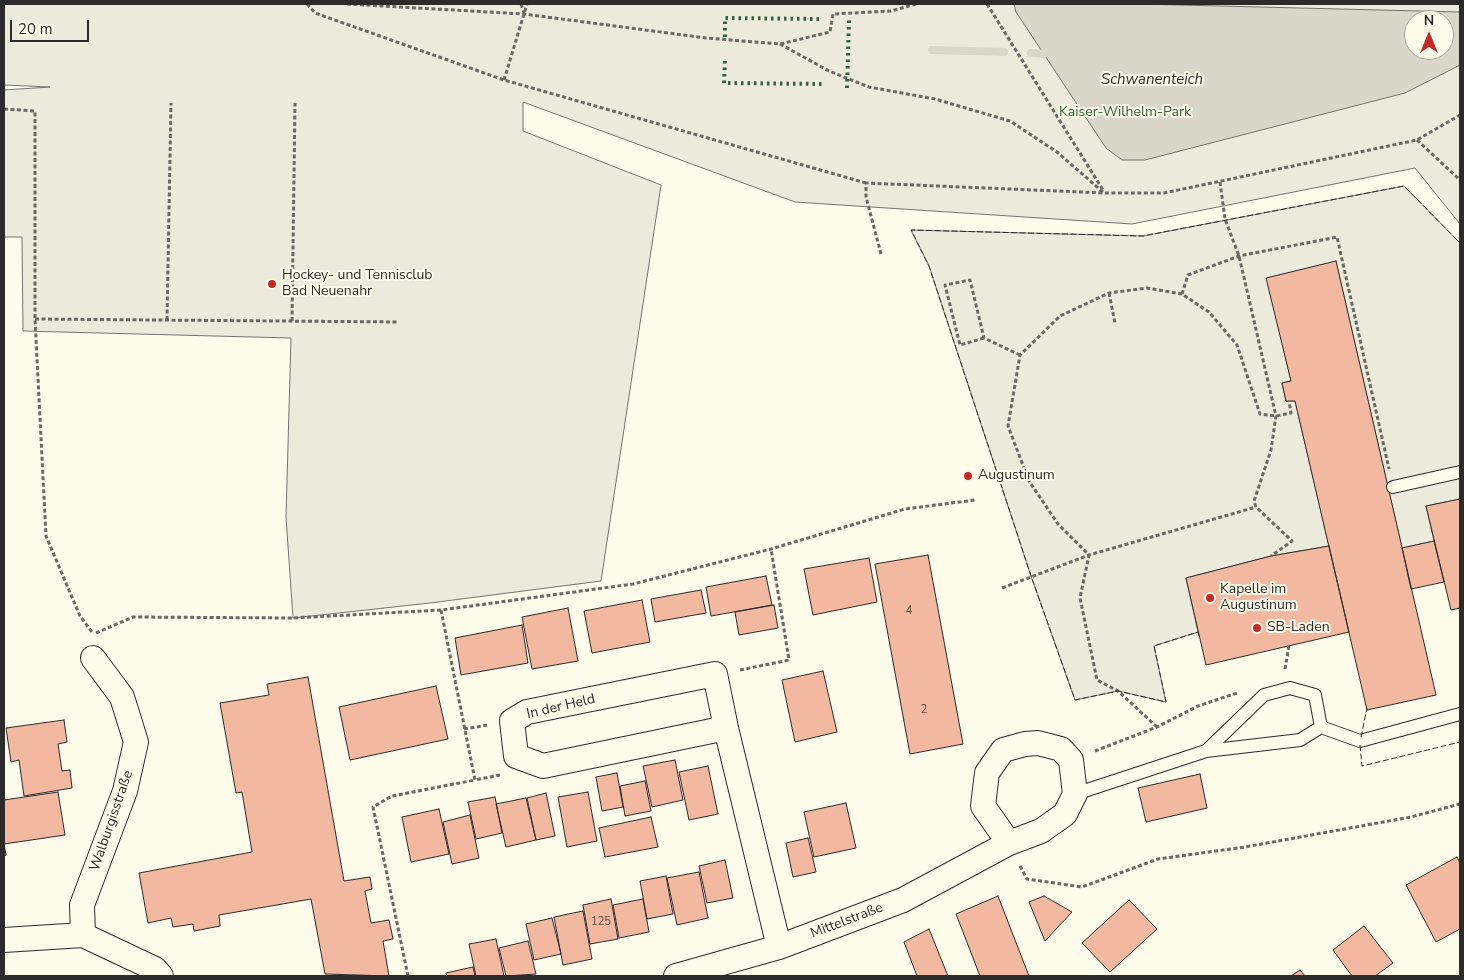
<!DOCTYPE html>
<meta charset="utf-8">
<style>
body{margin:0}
#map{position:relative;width:1464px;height:980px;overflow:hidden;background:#fdfbea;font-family:"Nunito Sans",sans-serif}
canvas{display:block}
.frame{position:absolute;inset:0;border:5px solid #2b2b2b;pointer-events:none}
.north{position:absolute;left:1404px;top:10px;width:50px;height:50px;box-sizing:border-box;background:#fdfbea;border:1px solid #a9a89e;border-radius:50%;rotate:0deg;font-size:14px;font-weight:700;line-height:20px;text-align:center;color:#2b2b2b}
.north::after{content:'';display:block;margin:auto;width:18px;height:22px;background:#c62828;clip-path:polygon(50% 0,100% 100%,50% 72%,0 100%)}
.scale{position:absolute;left:10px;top:20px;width:79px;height:22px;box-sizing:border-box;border:2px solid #2b2b2b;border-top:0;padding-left:6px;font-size:15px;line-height:18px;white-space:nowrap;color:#2b2b2b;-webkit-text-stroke:4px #fdfbea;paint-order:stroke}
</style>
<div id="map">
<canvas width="1464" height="980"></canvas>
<div class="frame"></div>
<div class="north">N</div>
<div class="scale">20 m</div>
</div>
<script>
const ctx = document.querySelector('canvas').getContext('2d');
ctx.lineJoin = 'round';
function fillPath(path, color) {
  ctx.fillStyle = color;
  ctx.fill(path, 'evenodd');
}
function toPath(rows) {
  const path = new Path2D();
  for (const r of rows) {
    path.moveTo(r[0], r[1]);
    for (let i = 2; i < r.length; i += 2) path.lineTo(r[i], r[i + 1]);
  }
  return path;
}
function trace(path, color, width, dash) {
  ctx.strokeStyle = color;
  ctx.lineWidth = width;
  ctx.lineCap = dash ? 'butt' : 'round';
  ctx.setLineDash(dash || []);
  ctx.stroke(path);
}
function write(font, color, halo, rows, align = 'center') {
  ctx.font = font + ' "Nunito Sans",sans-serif';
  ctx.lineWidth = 4;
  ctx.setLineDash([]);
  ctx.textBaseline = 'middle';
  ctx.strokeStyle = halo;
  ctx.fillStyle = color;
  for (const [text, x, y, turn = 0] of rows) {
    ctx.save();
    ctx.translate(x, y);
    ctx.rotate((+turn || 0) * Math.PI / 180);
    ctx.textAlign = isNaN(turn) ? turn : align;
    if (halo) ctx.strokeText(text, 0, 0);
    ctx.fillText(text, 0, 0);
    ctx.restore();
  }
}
const green = toPath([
 [4,4,1460,4,1460,224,1415,168,1132,224,795,202,523,102,523,131,661,185,601,581,430,603,293,618,286,517,291,338,23,331,22,237,4,237,4,90,50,87,4,85,4,4],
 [1414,20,1444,20,1444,50,1414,50,1414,20],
 [1404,186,1460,243,1460,499,1426,506,1434,541,1402,548,1336,262,1267,278,1291,381,1282,383,1286,401,1295,401,1329,546,1271,556,1186,578,1198,632,1154,646,1166,702,1118,691,1075,700,1031,576,929,266,911,230,1143,236,1404,186]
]);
fillPath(green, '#ecebdb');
trace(green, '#74746e', 1);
const water = toPath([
 [1014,4,1139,4,1460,12,1460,65,1405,93,1145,160,1122,160,1106,148,1016,12,1014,4],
 [1414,20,1444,20,1444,50,1414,50,1414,20]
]);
fillPath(water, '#d8d7c9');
trace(water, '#74746e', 1);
trace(toPath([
 [932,50,1004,52],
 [1031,53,1044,54]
]), '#d8d7c9', 8);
const building = toPath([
 [1336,261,1436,695,1367,710,1295,401,1286,401,1282,383,1291,381,1266,278,1336,261],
 [1460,499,1460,608,1451,610,1426,506,1460,499],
 [1434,541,1444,582,1411,589,1402,548,1434,541],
 [1329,546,1349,632,1206,665,1186,578,1271,556,1329,546],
 [928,555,963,744,910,754,875,564,928,555],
 [869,558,877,602,813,615,804,569,869,558],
 [766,576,772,605,711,616,706,587,766,576],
 [701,590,706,613,655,622,651,599,701,590],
 [642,600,650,642,592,653,584,611,642,600],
 [774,605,778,628,739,635,735,612,774,605],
 [568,608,578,661,532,669,522,617,568,608],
 [522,625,528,663,461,675,455,638,522,625],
 [823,671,837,732,795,742,782,680,823,671],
 [308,677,344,881,370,877,372,889,365,891,371,923,389,920,393,939,383,941,389,976,325,974,311,899,219,915,220,926,194,931,193,924,173,927,171,918,148,923,139,873,252,852,242,792,236,793,220,703,269,695,267,684,308,677],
 [436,686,448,739,350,760,339,707,436,686],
 [64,720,67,742,58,744,62,771,70,770,72,788,24,796,19,760,11,762,6,728,64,720],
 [675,760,683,800,652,807,643,766,675,760],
 [708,766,718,814,689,820,679,772,708,766],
 [617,773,623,807,602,811,596,777,617,773],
 [1200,774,1207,808,1146,822,1138,788,1200,774],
 [645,781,651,811,625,816,620,786,645,781],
 [58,792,65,835,4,844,6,855,4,856,4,800,58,792],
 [588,792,597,841,567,847,558,797,588,792],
 [546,793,555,836,536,840,527,798,546,793],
 [495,797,502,833,476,839,468,802,495,797],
 [526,798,536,840,506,847,496,804,526,798],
 [846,803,856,848,814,857,804,812,846,803],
 [439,809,449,854,411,862,402,817,439,809],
 [470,815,479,858,452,864,443,822,470,815],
 [651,817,658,847,605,857,599,828,651,817],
 [808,838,816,872,793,877,786,843,808,838],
 [1457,857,1460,863,1460,929,1436,942,1406,885,1457,857],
 [725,860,733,898,707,903,699,866,725,860],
 [699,872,708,918,677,925,667,878,699,872],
 [666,876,673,914,647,919,640,881,666,876],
 [998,896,1029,976,980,976,956,914,998,896],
 [1044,896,1072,912,1045,941,1029,902,1044,896],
 [611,899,618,939,590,944,583,905,611,899],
 [643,899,649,932,619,938,613,905,643,899],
 [1129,900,1157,929,1110,972,1082,943,1129,900],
 [583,911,592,959,563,965,554,917,583,911],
 [552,918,561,954,534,960,526,924,552,918],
 [1364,926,1393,963,1375,976,1352,976,1333,950,1364,926],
 [929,929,948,976,917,976,904,942,929,929],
 [496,939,504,976,476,976,469,944,496,939],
 [528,941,536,974,506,976,499,948,528,941],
 [473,967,475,976,447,976,446,973,473,967],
 [1300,970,1305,976,1291,976,1300,970]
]);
fillPath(building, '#f2b8a0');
trace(building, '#2b2b2b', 1);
const service = toPath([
 [1393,487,1460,472],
 [1290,688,1315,695,1321,727,1300,740,1206,751,1264,695,1290,688],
 [1321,727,1360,741,1460,714],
 [1075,794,1206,751]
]);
const minor = toPath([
 [726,728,543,766,516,756,512,721,527,712,715,674,726,728,779,947],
 [83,935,82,905,125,791,136,742,122,697,93,658],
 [4,940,83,935,155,969,161,976],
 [676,976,779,947,903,900,1009,843,1041,831,1065,814,1075,794,1071,760,1061,749,1038,743,1025,744,1003,750,987,773,983,806,1009,843]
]);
trace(service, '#2b2b2b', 14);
trace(minor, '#2b2b2b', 26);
trace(toPath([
 [307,4,315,13,504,80,866,183],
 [347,4,524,14,706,38,780,44,830,32,833,14,891,11,916,4],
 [521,4,524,13],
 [987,4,1103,190],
 [780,44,829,71,869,87,935,99,1010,121,1057,152,1104,193],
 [504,80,527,4],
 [4,109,35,111,35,319,46,536,80,616,92,632],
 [1417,140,1460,180],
 [1220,182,1225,219,1239,256,1276,416,1271,450,1254,501,1256,507,1292,541,1271,556],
 [881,254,866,197,866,183,1105,193,1164,193,1417,140,1460,115],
 [1109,293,1115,323],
 [1182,294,1188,275,1239,256,1337,237,1389,469],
 [35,319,399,322],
 [167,320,171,103],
 [292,321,295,103],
 [984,338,960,345,945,285,970,280,984,338,1020,355],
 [1002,588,1089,555,1256,507],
 [441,610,475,780,500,775],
 [96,633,133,617,293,618,441,610,633,584,771,549,905,509,975,500],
 [1285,669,1289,646],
 [740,670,789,660,771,549],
 [1157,727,1118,691,1097,680,1080,598,1089,555,1058,524,1029,481,1008,426,1020,355,1060,316,1109,293,1147,288,1182,294,1209,312,1237,345,1260,414,1276,416,1291,413,1289,401],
 [464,729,488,725],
 [1095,751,1157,727,1198,706,1237,693],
 [1020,866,1027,879,1082,887,1158,859,1245,847,1411,817,1460,804],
 [408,976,373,807,392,796,475,780]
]), '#6a6964', 3, [4, 2.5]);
trace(service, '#fdfbea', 12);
trace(minor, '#fdfbea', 24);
trace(toPath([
 [725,37,725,18,821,19],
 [725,61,724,83,822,84],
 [847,88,849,20]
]), '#34623c', 4, [2.5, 4]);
trace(toPath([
 [1199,636,1198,632,1154,646,1166,702,1118,691,1075,700,1031,576,929,266,911,230,1143,236,1404,186,1460,243],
 [1361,737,1367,708],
 [1360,745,1362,766,1460,742]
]), '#2b2b2b', 1, [6, 2.5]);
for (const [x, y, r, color] of [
 [272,284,5,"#c62828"],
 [968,476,5,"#c62828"],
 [1210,598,5,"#c62828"],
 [1257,628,5,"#c62828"]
]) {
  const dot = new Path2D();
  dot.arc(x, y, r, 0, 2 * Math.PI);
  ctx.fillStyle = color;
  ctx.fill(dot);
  trace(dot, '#fdfbea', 2);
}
write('11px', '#5d4e48', null, [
 ["4",909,611],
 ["2",924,710],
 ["125",601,922]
]);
write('14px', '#34623c', '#fdfbea', [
 ["Kaiser-Wilhelm-Park",1125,113]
]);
write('14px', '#2b2b2b', '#fdfbea', [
 ["Hockey- und Tennisclub",282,276],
 ["Bad Neuenahr",282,292],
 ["Augustinum",978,476],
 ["Kapelle im",1220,590],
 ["Augustinum",1220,606],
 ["SB-Laden",1267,628]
], 'left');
write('14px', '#2b2b2b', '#fdfbea', [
 ["In der Held",561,707,-13],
 ["Walburgisstraße",112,821,-71],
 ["Mittelstraße",847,921,-21]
]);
write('italic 15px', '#2b2b2b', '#fdfbea', [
 ["Schwanenteich",1152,80]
]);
</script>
